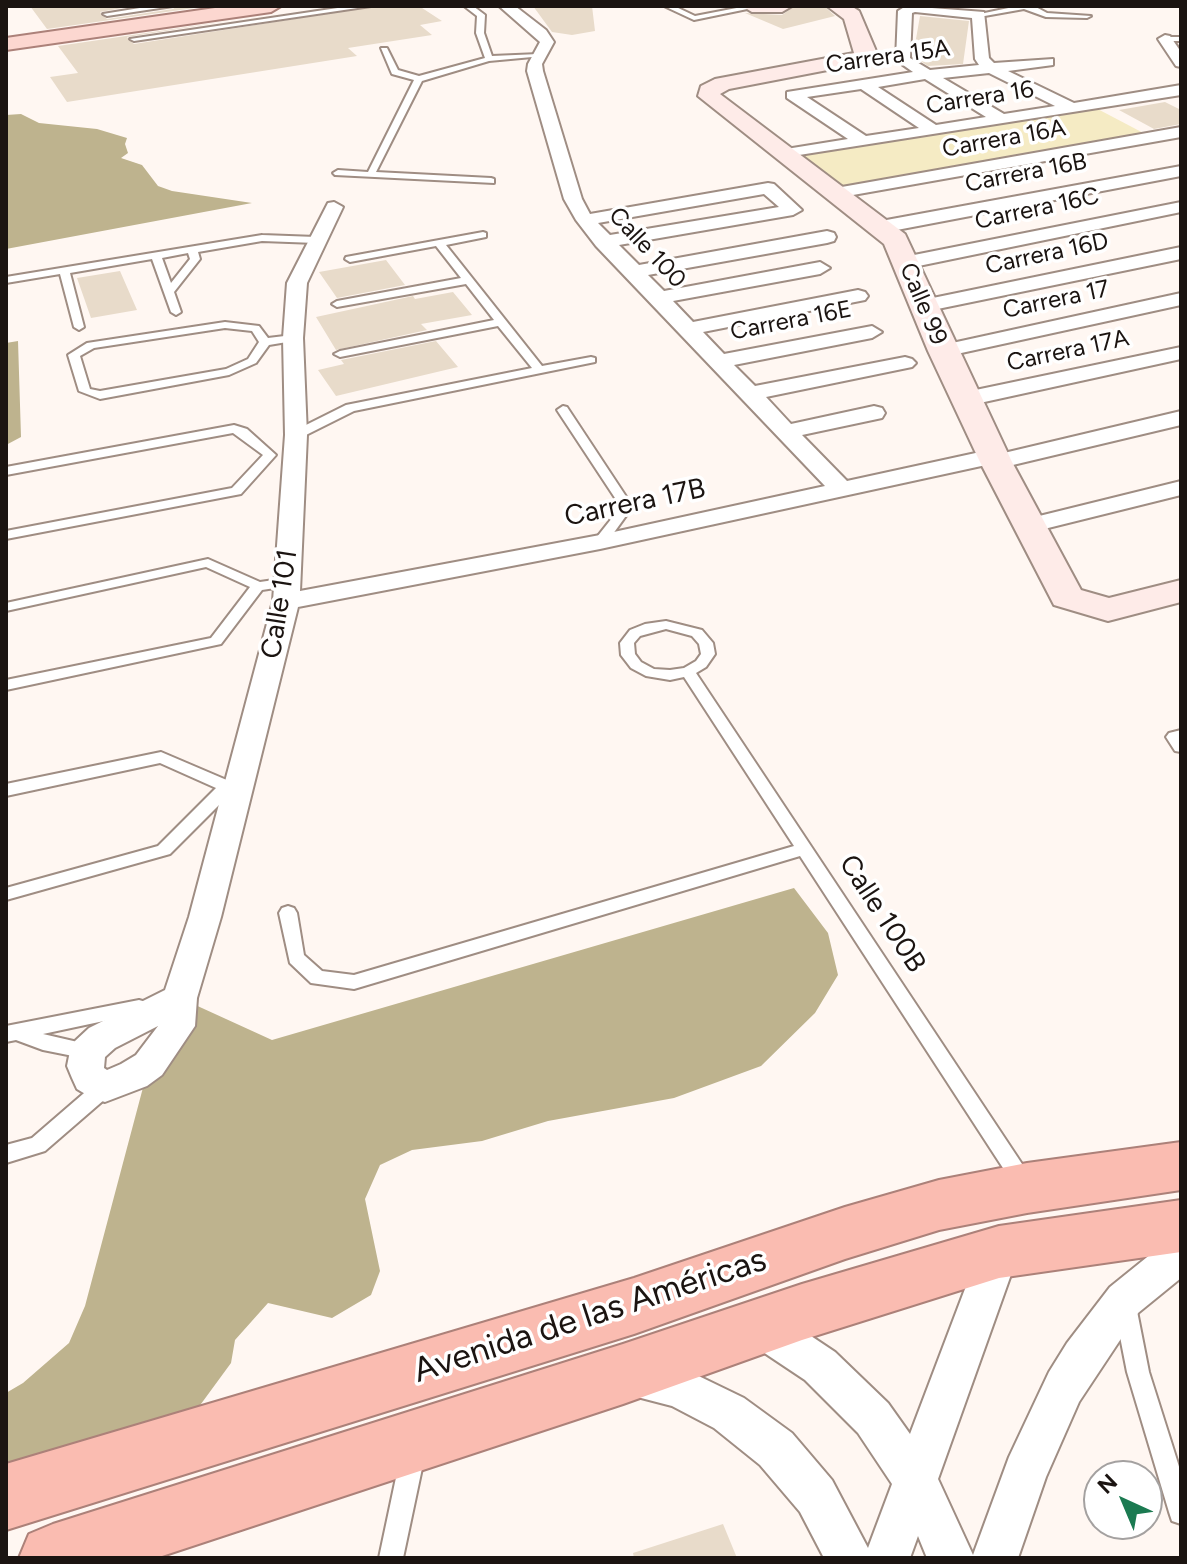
<!DOCTYPE html>
<meta charset="utf-8">
<style>
body{margin:0}
#map{position:relative;width:1187px;height:1564px;overflow:hidden;background:#fff7f2;font-family:Figtree,sans-serif}
canvas{display:block}
.frame{position:absolute;inset:0;border:8px solid #1b1411;pointer-events:none}
.north{position:absolute;left:1083px;top:1460px;width:80px;height:80px;box-sizing:border-box;background:#fff;border:2px solid #a4a1a0;border-radius:50%;rotate:316deg;font-size:22px;font-weight:700;line-height:32px;text-align:center;color:#1b1411}
.north::after{content:'';display:block;margin:auto;width:28px;height:36px;background:#1b7a51;clip-path:polygon(50% 0,100% 100%,50% 72%,0 100%)}
</style>
<div id="map">
<canvas width="1187" height="1564"></canvas>
<div class="frame"></div>
<div class="north">N</div>
</div>
<script>
const ctx = document.querySelector('canvas').getContext('2d');
ctx.lineJoin = 'round';
function fillPath(path, color) {
  ctx.fillStyle = color;
  ctx.fill(path, 'evenodd');
}
function toPath(rows) {
  const path = new Path2D();
  for (const r of rows) {
    path.moveTo(r[0], r[1]);
    for (let i = 2; i < r.length; i += 2) path.lineTo(r[i], r[i + 1]);
  }
  return path;
}
function trace(path, color, width, dash) {
  ctx.strokeStyle = color;
  ctx.lineWidth = width;
  ctx.lineCap = dash ? 'butt' : 'round';
  ctx.setLineDash(dash || []);
  ctx.stroke(path);
}
function write(font, color, halo, rows, align = 'center') {
  ctx.font = font + ' Figtree,sans-serif';
  ctx.lineWidth = 7;
  ctx.setLineDash([]);
  ctx.textBaseline = 'middle';
  ctx.strokeStyle = halo;
  ctx.fillStyle = color;
  for (const [text, x, y, turn = 0] of rows) {
    ctx.save();
    ctx.translate(x, y);
    ctx.rotate((+turn || 0) * Math.PI / 180);
    ctx.textAlign = isNaN(turn) ? turn : align;
    if (halo) ctx.strokeText(text, 0, 0);
    ctx.fillText(text, 0, 0);
    ctx.restore();
  }
}
fillPath(toPath([
 [1090,105,1151,137,836,193,786,154]
]), '#f5ebc4');
fillPath(toPath([
 [21,114,39,123,97,129,127,138,125,144,128,153,121,158,142,165,158,186,172,191,252,203,6,249,6,115],
 [18,341,21,437,6,445,6,343],
 [794,888,828,933,838,975,815,1013,761,1066,674,1098,548,1121,482,1141,412,1150,380,1165,365,1199,380,1271,371,1295,332,1318,268,1303,235,1340,231,1363,168,1449,6,1497,6,1393,23,1383,69,1343,85,1306,149,1065,180,998,272,1040]
]), '#beb38e');
fillPath(toPath([
 [30,6,133,6,100,12,107,19,173,9,176,6,208,6,47,29],
 [377,6,419,6,442,21,420,25,432,35,348,48,357,56,67,102,50,77,78,73,58,46,228,21,127,37,134,44],
 [533,6,592,6,595,31,572,35,552,32],
 [795,6,824,6,835,16,783,29,745,13,782,15],
 [920,16,969,21,963,64,928,66,913,56],
 [1165,102,1181,110,1181,124,1154,129,1119,110],
 [386,260,405,285,337,298,319,272],
 [120,271,137,310,91,318,77,278],
 [453,292,472,315,421,324,427,330,336,350,316,317,413,296,415,299],
 [436,341,458,367,336,396,318,370,344,364,341,360],
 [723,1524,737,1558,634,1558,633,1553]
]), '#e8dbca');
const lane = toPath([
 [152,6,173,6,107,16,103,14,152,6],
 [351,6,371,6,134,41,130,39,351,6],
 [464,6,473,6,485,15,484,33,492,56,539,54,543,56,489,61,422,81,376,172,491,178,494,179,494,183,335,175,333,173,338,170,368,172,414,80,392,74,381,48,387,48,398,70,419,76,485,58,476,33,477,16,464,6],
 [664,6,674,6,695,16,747,6,757,7,694,20,664,6],
 [1018,6,1034,6,1047,13,1091,16,1087,18,1046,17,1024,9,979,17,975,15,1018,6],
 [1165,37,1181,37,1181,41,1162,41,1165,37],
 [483,232,486,233,486,237,446,245,542,366,591,357,595,358,595,362,354,411,300,438,292,438,292,432,346,405,532,368,498,326,340,357,334,354,340,351,494,320,466,284,337,307,332,304,337,301,461,278,436,246,350,262,345,259,346,257,483,232],
 [262,235,316,237,321,240,316,243,262,241,198,252,200,259,174,292,181,312,176,315,171,312,152,259,70,273,84,327,79,330,74,327,60,274,6,283,6,277,262,235],
 [188,253,190,259,171,283,162,258,188,253],
 [225,322,259,326,268,338,293,335,299,338,293,341,269,345,256,363,229,375,100,399,79,391,68,355,87,343,225,322],
 [225,328,252,331,259,342,248,359,226,369,100,391,90,389,80,356,94,348,225,328],
 [563,406,567,407,629,501,628,513,605,545,595,545,593,542,616,513,617,501,557,410,563,406],
 [234,425,247,429,276,455,241,494,6,539,6,531,232,488,263,455,233,433,6,475,6,467,234,425],
 [208,559,260,582,288,578,295,582,288,586,262,590,221,644,6,690,6,680,211,638,250,587,206,567,6,611,6,603,208,559],
 [666,621,702,630,713,643,715,654,706,667,696,673,1030,1176,1033,1182,1030,1188,1023,1191,1016,1188,800,856,354,989,311,983,290,963,279,913,282,908,288,906,294,908,297,913,304,955,322,971,354,975,794,846,684,677,670,680,646,676,631,668,621,655,620,643,630,630,645,624,666,621],
 [666,629,692,636,699,644,701,654,696,661,684,668,670,670,654,669,641,662,635,654,634,643,640,636,666,629],
 [1181,730,1181,752,1175,751,1166,737,1169,733,1181,730],
 [161,752,229,781,240,782,242,786,240,790,232,792,170,854,6,900,6,888,158,846,216,788,160,763,6,796,6,784,161,752],
 [139,1000,146,1002,148,1007,146,1012,43,1034,95,1046,98,1051,95,1056,88,1059,43,1050,16,1040,6,1042,6,1026,139,1000],
 [105,1079,112,1081,115,1087,112,1093,45,1151,6,1163,6,1145,32,1138,98,1081,105,1079],
 [1125,1296,1133,1299,1136,1306,1149,1372,1181,1473,1181,1524,1172,1521,1169,1512,1127,1372,1114,1306,1117,1299,1125,1296],
 [413,1442,421,1446,425,1454,403,1558,379,1558,401,1454,405,1446,413,1442]
]);
const street = toPath([
 [499,6,515,6,546,30,554,42,542,64,543,71,582,199,590,214,768,183,774,184,802,210,793,215,619,245,639,265,827,231,834,233,836,237,834,241,827,243,648,275,664,291,820,262,830,268,820,274,673,301,693,322,858,290,865,292,868,296,865,300,703,332,724,354,872,326,882,332,872,338,734,365,755,386,905,357,912,359,916,363,912,367,766,397,791,424,874,406,882,408,885,413,882,418,802,435,847,481,994,449,1004,453,1181,411,1181,425,996,469,986,465,600,549,298,607,221,917,197,998,195,1026,162,1075,147,1086,105,1102,92,1098,77,1089,72,1078,67,1066,70,1051,75,1041,89,1028,165,990,189,917,273,601,285,435,283,338,287,283,328,203,334,202,343,207,307,283,303,338,307,435,300,591,600,535,825,486,596,246,576,220,564,199,527,71,528,64,540,42,499,6],
 [764,194,779,207,610,235,598,223,764,194],
 [158,1026,136,1055,121,1064,107,1070,104,1068,105,1057,115,1048,158,1026],
 [906,6,984,12,989,58,994,63,1053,59,1053,65,1008,71,1074,103,1181,85,1181,95,780,158,778,154,780,150,848,139,787,98,787,92,913,72,896,60,898,11,906,6],
 [915,12,972,18,975,59,979,65,930,70,910,58,912,13,915,12],
 [989,73,1055,106,1004,114,943,78,989,73],
 [925,79,986,117,936,125,878,87,925,79],
 [861,89,919,128,866,136,807,97,861,89],
 [1165,35,1170,36,1181,52,1181,67,1176,66,1158,39,1165,35],
 [1181,127,1181,137,836,198,827,193,836,188,1181,127],
 [1181,166,1181,176,881,233,872,227,881,221,1181,166],
 [1181,202,1181,212,904,269,894,263,904,257,1181,202],
 [1181,247,1181,259,923,312,913,306,923,300,1181,247],
 [1181,293,1181,305,943,357,933,351,943,345,1181,293],
 [1181,347,1181,359,966,406,955,399,966,392,1181,347],
 [1181,481,1181,495,1028,533,1019,531,1016,526,1019,521,1181,481],
 [999,1234,1013,1239,1019,1252,938,1479,973,1555,1009,1457,1049,1372,1067,1343,1110,1287,1167,1241,1181,1236,1181,1278,1138,1313,1079,1402,1046,1477,1018,1558,927,1558,918,1536,910,1558,824,1558,800,1512,760,1465,714,1428,672,1406,618,1392,612,1377,618,1362,633,1356,678,1366,744,1398,792,1433,832,1480,868,1548,892,1484,858,1433,805,1380,745,1340,739,1326,745,1312,760,1307,775,1312,835,1352,888,1403,910,1434,979,1252,985,1239,999,1234]
]);
const secondary = toPath([
 [742,6,792,6,782,12,752,12,742,6],
 [827,6,851,6,859,11,876,51,869,62,729,89,720,94,905,234,1012,462,1081,590,1109,598,1181,580,1181,602,1108,621,1054,605,980,462,928,351,884,244,698,96,701,86,715,79,854,53,844,19,827,6]
]);
const primary = toPath([
 [229,6,281,6,271,12,6,50,6,38,229,6]
]);
const highway = toPath([
 [1181,1142,1181,1190,1027,1213,939,1230,845,1259,634,1334,6,1530,6,1464,634,1278,845,1207,939,1180,1027,1163,1181,1142],
 [1181,1200,1181,1252,999,1278,802,1340,623,1404,156,1558,19,1558,29,1534,53,1524,623,1344,802,1284,999,1226,1181,1200]
]);
trace(lane, '#9f8d83', 4);
trace(street, '#9f8d83', 4);
trace(secondary, '#9f8d83', 4);
trace(primary, '#ac8179', 4);
trace(highway, '#ac8179', 4);
fillPath(lane, '#fff');
fillPath(street, '#fff');
fillPath(secondary, '#feebe8');
fillPath(primary, '#fcd7d0');
fillPath(highway, '#fabcb1');
write('24px', '#1b1411', '#fff', [
 ["Carrera 15A",888,57,-8],
 ["Carrera 16",980,98,-9],
 ["Carrera 16A",1004,139,-10],
 ["Carrera 16B",1026,173,-11],
 ["Carrera 16C",1037,209,-12],
 ["Calle 100",647,248,47],
 ["Carrera 16D",1047,254,-12],
 ["Carrera 17",1056,300,-12],
 ["Calle 99",923,304,67],
 ["Carrera 16E",791,321,-11],
 ["Carrera 17A",1068,351,-12]
]);
write('28px', '#1b1411', '#fff', [
 ["Carrera 17B",635,503,-12],
 ["Calle 101",280,604,-81],
 ["Calle 100B",882,914,57]
]);
write('34px', '#1b1411', '#fff', [
 ["Avenida de las Américas",590,1316,-18]
]);
</script>
